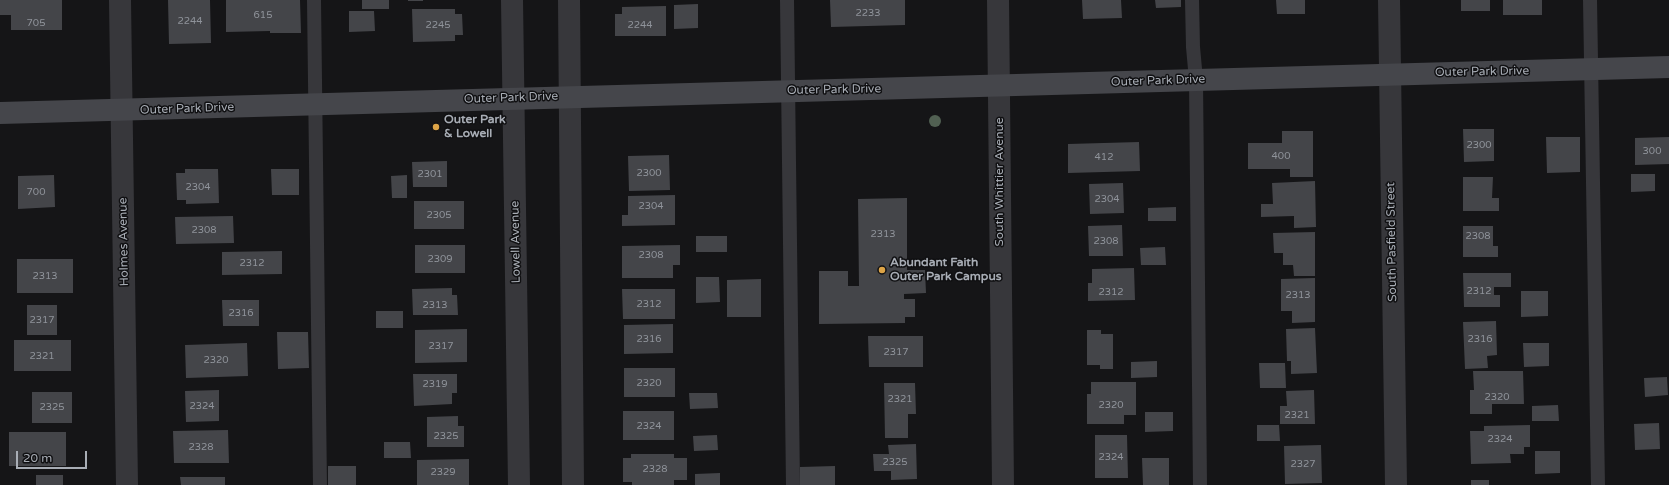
<!DOCTYPE html>
<style>
body{margin:0}
#map{position:relative;width:1669px;height:485px;overflow:hidden;background:#151517;font-family:"Varela Round",sans-serif}
canvas{display:block}
.scale{position:absolute;left:16px;top:451px;width:71px;height:18px;box-sizing:border-box;border:2px solid #a8adb5;border-top:0;padding-left:5px;font-size:12px;line-height:14px;white-space:nowrap;color:#a8adb5;-webkit-text-stroke:3px #101012;paint-order:stroke}
</style>
<div id="map">
<canvas width="1669" height="485"></canvas>
<div class="scale">20 m</div>
</div>
<script>
const g = document.querySelector('canvas').getContext('2d');
g.lineJoin = 'round';
function fill(path, color) { g.fillStyle = color; g.fill(path, 'evenodd'); }
function strokePath(path, color, width, dash) { g.strokeStyle = color; g.lineWidth = width; g.lineCap = dash ? 'butt' : 'round'; g.setLineDash(dash || []); g.stroke(path); }
function label(font, color, halo, rows, align = 'center') {
  g.font = font + ' "Varela Round",sans-serif'; g.lineWidth = 3; g.setLineDash([]); g.textBaseline = 'middle'; g.strokeStyle = halo; g.fillStyle = color; for (const [text, x, y, turn = 0] of rows) {
    g.save(); g.translate(x, y); g.rotate((+turn || 0) * Math.PI / 180); g.textAlign = isNaN(turn) ? turn : align; if (halo) g.strokeText(text, 0, 0); g.fillText(text, 0, 0); g.restore();
  }
}
const building = new Path2D(`
 M0,0h62v30h-51v-15h-11z
 M168,0h42l1,43 -42,1z
 M226,0h74l1,33h-31v-2l-44,1z
 M362,0h27v9h-27z
 M408,0h15v1h-15z
 M830,0h75v25l-74,2z
 M1082,0h39l1,18 -39,1z
 M1155,0h26v7l-25,1z
 M1276,0h29v14h-28z
 M1461,0h29v11h-29z
 M1503,0h39v15h-39z
 M698,4v24l-24,1v-24z
 M666,6v30h-51v-22h7v-7z
 M412,9h43v5h7l1,21h-8v6l-42,1z
 M349,11h25l1,20 -26,1z
 M1463,129h31v32l-30,1z
 M1282,131h31v46h-23v-8h-42v-26h34z
 M1546,137h34v35l-33,1z
 M1669,137v27l-34,1v-27z
 M1139,142l1,29 -72,2v-29z
 M669,155l1,35 -41,1 -1,-35z
 M447,161v26h-34l-1,-25z
 M185,169h33l1,34 -33,1v-4h-9l-1,-27h9z
 M271,169h28v26h-27z
 M1631,174h24v17l-24,1z
 M54,175l1,32 -37,2v-33z
 M407,175v23h-15l-1,-22z
 M1463,177h30l-1,21h7v13h-36z
 M1315,181l1,46 -22,1v-12l-33,1v-13h12l-1,-21z
 M1123,183l1,30 -34,1 -1,-30z
 M675,195v30l-53,1v-11h6v-19z
 M907,198v72h18l1,23 -22,1v5h11v18h-10v6l-86,1v-53h29v15h11l-1,-87z
 M414,201h50v28h-50z
 M1176,207v14h-28v-13z
 M233,216l1,27 -58,1 -1,-27z
 M1122,225l1,31h-34l-1,-30z
 M1463,226h30v20h5v11h-35z
 M1315,232v44h-21l-1,-11h-10v-12h-9l-1,-20z
 M696,236h31v16h-31z
 M415,245h50v28h-50z
 M680,245v20h-7v13h-51v-32z
 M1165,247l1,18h-25l-1,-17z
 M282,251v23l-60,1v-23z
 M17,259h56v34h-56z
 M1134,268l1,32 -47,1v-18h4v-14z
 M1463,273h48v14h-17v8h6v12h-36z
 M696,277h23l1,25 -24,1z
 M1315,278v44l-23,1v-12h-11v-32z
 M761,279v38h-34v-37z
 M452,288v7h5l1,20h-45l-1,-26z
 M622,289h53v30h-52z
 M1521,291h27v25l-27,1z
 M222,300h37v26h-36z
 M27,305h30v30h-30z
 M376,311h27v17h-27z
 M1496,321l1,34 -10,1 1,12 -23,1 -2,-47z
 M673,324v29l-49,1v-29z
 M1315,328l2,45 -26,1v-13h-4l-1,-32z
 M467,329v33l-52,1v-33z
 M1087,330h14v4h12v35h-13v-4h-13z
 M277,332h31l1,36 -31,1z
 M868,336h55v31h-54z
 M14,340h57v31h-57z
 M247,343l1,33 -62,2 -1,-33z
 M1523,343h26v23l-25,1z
 M1157,361v16l-26,1v-16z
 M1259,363h26l1,25h-26z
 M624,368h51v29h-51z
 M1473,371h50l1,33h-32v10h-22v-24h4z
 M413,374h44v19h-5v11l-38,2z
 M1667,377l1,18 -23,2 -1,-19z
 M1091,382h45v33h-12v9h-37v-30h4z
 M884,383h31l1,31h-8v24h-23z
 M219,390v31l-33,1 -1,-31z
 M1314,390l1,34h-35v-18h7l-1,-15z
 M32,392h40v31h-40z
 M689,393h28l1,15 -28,1z
 M1558,405l1,16h-27v-15z
 M623,411h51v29h-51z
 M1145,412h28v19l-28,1z
 M458,416v10h6v21h-37v-30z
 M1659,423l1,26 -25,1 -1,-26z
 M1257,425h22l1,16h-23z
 M1530,425v22h-6v7h-14l1,9 -40,1 -1,-33h14v-5z
 M228,430l1,33h-55l-1,-32z
 M9,432h57v34h-57z
 M717,435l1,15 -24,1 -1,-15z
 M1095,435h32l1,43h-33z
 M384,442h26l1,16h-27z
 M916,444l1,35 -26,1v-9h-17l-1,-17h16l-1,-9z
 M1321,445l1,38 -37,1 -1,-38z
 M1535,451h25v22l-25,1z
 M631,454h43v4h13v22h-13v5h-42v-3h-9v-24h8z
 M1142,458h27v27h-26z
 M469,459v26h-52v-25z
 M328,466h28v19h-28z
 M835,466v19h-35v-18z
 M720,473v12h-25v-11z
 M36,475h27v10h-27z
 M180,477h45v8h-44z
 M1471,480h18v5h-18z`);
const lane = new Path2D(`
 M314,0l6,485
 M787,0l6,485
 M1192,0l1,47 3,33 4,405
 M1590,0l8,485`);
const street = new Path2D(`
 M120,0l7,485
 M512,0l7,485
 M569,0l4,485
 M998,0l5,485
 M1389,0l7,485`);
const secondary = new Path2D(`
 M0,113l1669,-46`);
const trees = [
 [935,121]
];
const markers = [
 [436,127,4,"#dda447"],
 [882,270,4,"#dda447"]
];
const numberNames = [
 ["2233",868,13],
 ["615",263,15],
 ["2244",190,21],
 ["705",36,23],
 ["2245",438,25],
 ["2244",640,25],
 ["2300",1479,145],
 ["300",1652,151],
 ["400",1281,156],
 ["412",1104,157],
 ["2300",649,173],
 ["2301",430,174],
 ["2304",198,187],
 ["700",36,192],
 ["2304",1107,199],
 ["2304",651,206],
 ["2305",439,215],
 ["2308",204,230],
 ["2313",883,234],
 ["2308",1478,236],
 ["2308",1106,241],
 ["2308",651,255],
 ["2309",440,259],
 ["2312",252,263],
 ["2313",45,276],
 ["2312",1479,291],
 ["2312",1111,292],
 ["2313",1298,295],
 ["2312",649,304],
 ["2313",435,305],
 ["2316",241,313],
 ["2317",42,320],
 ["2316",649,339],
 ["2316",1480,339],
 ["2317",441,346],
 ["2317",896,352],
 ["2321",42,356],
 ["2320",216,360],
 ["2320",649,383],
 ["2319",435,384],
 ["2320",1497,397],
 ["2321",900,399],
 ["2320",1111,405],
 ["2324",202,406],
 ["2325",52,407],
 ["2321",1297,415],
 ["2324",649,426],
 ["2325",446,436],
 ["2324",1500,439],
 ["2328",201,447],
 ["2324",1111,457],
 ["2325",895,462],
 ["2327",1303,464],
 ["2328",655,469],
 ["2329",443,472]
];
const streetNames = [
 ["Outer Park Drive",1482,72,-1],
 ["Outer Park Drive",1158,81,-2],
 ["Outer Park Drive",834,90,-1],
 ["Outer Park Drive",511,98,-2],
 ["Outer Park Drive",187,109,-2],
 ["South Whittier Avenue",1000,182,-90],
 ["Holmes Avenue",124,242,-91],
 ["Lowell Avenue",516,242,-91],
 ["South Pasfield Street",1392,242,-91]
];
const poiNames = [
 ["Outer Park",444,120],
 ["& Lowell",444,134],
 ["Abundant Faith",890,263],
 ["Outer Park Campus",890,277]
];
fill(building, '#444549');
strokePath(lane, '#37373b', 14);
strokePath(street, '#37373b', 22);
strokePath(secondary, '#45464b', 22);
g.fillStyle = '#516052';
for (const [x, y] of trees) { g.beginPath(); g.arc(x, y, 6, 0, 2 * Math.PI); g.fill(); }
for (const [x, y, r, color] of markers) { const dot = new Path2D(); dot.arc(x, y, r, 0, 2 * Math.PI); g.fillStyle = color; g.fill(dot); strokePath(dot, '#101012', 1.5); }
label('10px', '#8f939a', null, numberNames);
label('12px', '#a8adb5', '#101012', streetNames);
label('bold 12px', '#a8adb5', '#101012', poiNames, 'left');
</script>
